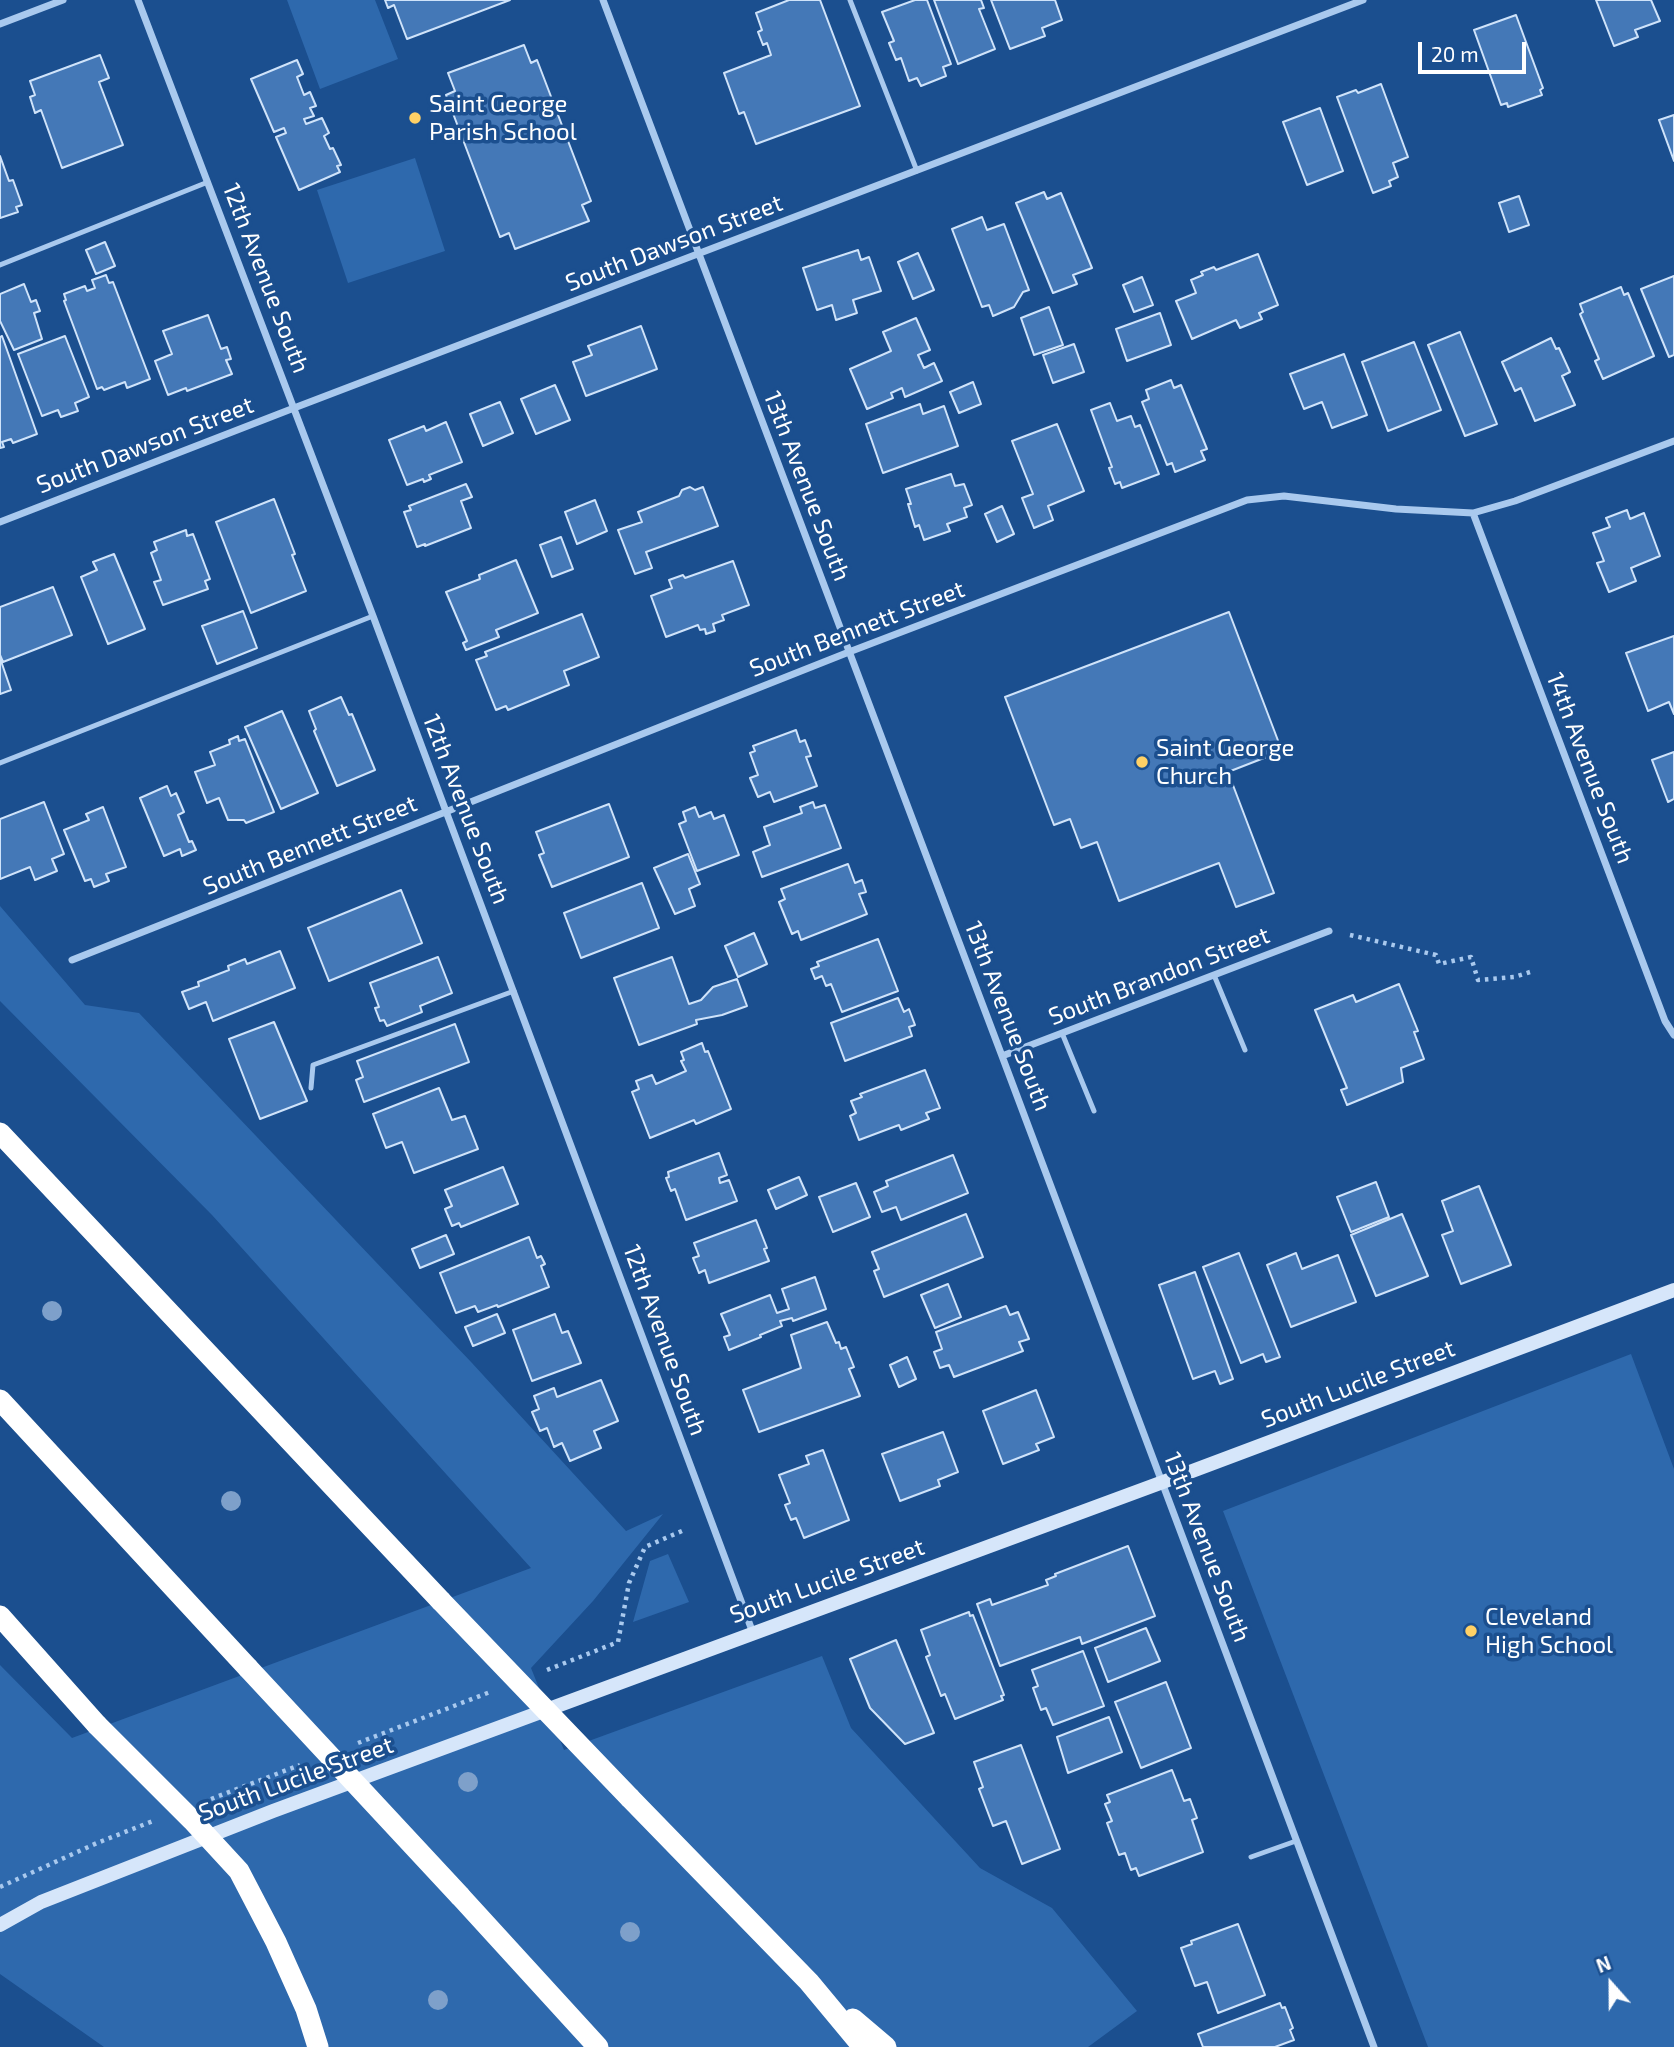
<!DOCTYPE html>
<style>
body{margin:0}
#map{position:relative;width:1674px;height:2047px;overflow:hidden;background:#1b4f8f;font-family:"Exo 2",sans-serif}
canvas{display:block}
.north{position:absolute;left:1576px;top:1949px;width:70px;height:70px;-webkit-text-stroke:5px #1b4f8f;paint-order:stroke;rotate:339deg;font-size:19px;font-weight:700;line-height:28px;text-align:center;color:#fff}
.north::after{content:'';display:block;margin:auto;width:24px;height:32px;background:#fff;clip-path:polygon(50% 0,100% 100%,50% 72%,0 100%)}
.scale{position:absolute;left:1418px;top:42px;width:108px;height:32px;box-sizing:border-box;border:4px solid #fff;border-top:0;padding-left:9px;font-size:21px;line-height:24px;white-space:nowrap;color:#fff;-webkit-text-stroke:5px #1b4f8f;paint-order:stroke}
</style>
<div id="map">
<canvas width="1674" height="2047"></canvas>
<div class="north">N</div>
<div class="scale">20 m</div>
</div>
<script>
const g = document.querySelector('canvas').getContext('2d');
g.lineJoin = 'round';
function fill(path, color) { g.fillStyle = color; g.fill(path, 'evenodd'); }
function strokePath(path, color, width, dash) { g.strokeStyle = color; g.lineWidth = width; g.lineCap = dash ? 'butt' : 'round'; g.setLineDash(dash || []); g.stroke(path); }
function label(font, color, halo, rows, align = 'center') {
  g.font = font + ' "Exo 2",sans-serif'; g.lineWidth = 7; g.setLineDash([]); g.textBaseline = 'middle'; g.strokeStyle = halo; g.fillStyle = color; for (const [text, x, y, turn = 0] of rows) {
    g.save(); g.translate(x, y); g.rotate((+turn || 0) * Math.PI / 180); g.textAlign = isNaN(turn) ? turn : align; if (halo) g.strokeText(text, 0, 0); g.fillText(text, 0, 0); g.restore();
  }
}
const green = new Path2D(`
 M287,0h88l23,59 -78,30z
 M415,158l30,93 -97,32 -31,-93z
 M0,906l85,99 54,8 333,350 154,168 37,-17 -70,87 -62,67 33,82 258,-94 29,72 129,140 72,40 85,103 -49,36h-984l-104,-73v-309l72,73 459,-170 -319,-353 -212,-214z
 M1631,1354l43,115v578h-246l-205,-536z
 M668,1554l21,48 -56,20 17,-61z`);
const building = new Path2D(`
 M385,0h125l-103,39 -13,-34 -6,3z
 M789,0h31l40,106 -104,38 -12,-32 -5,2 -15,-41 47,-18 -4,-12 -4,2 -5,-13 4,-2 -6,-17z
 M915,0h12l24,64 -8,3 3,9 -25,10 -4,-8 -8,3 -8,-23 -5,2 -7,-17 5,-2 -12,-29z
 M934,0h47l3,8 -5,1 16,40 -37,15z
 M991,0h64l7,20 -20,8 3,8 -35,13z
 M1596,0h55l9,21 -25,9 3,7 -24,9z
 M1516,15l27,73 -3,2 2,5 -34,12 -1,-4 -6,2 -27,-75z
 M524,45l7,18 6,-3 54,141 -9,4 7,16 -74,28 -6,-16 -9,4 -54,-142 9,-4 -7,-18z
 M100,55l9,23 -10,4 24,63 -61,23 -21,-58 -6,3 -5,-16 5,-2 -5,-14z
 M297,60l6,14 -6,3 7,18 6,-3 6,14 -6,2 4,8 -10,3 2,5 16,-6 7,15 -5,3 6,13 3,-1 8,17 -4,1 3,6 -41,18 -23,-53 10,-4 -2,-5 -10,4 -23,-53z
 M1381,84l27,73 -15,6 5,14 -9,4 2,5 -18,7 -36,-96 19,-7 2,3z
 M1320,108l23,63 -36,14 -24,-63z
 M1674,115v46l-15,-41z
 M0,156l9,25 4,-1 9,25 -6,2 2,5 -18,6z
 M1044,192l3,7 14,-6 31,75 -19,7 4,9 -24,9 -37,-90z
 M1519,196l10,29 -20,7 -10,-29z
 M982,217l5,13 17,-6 25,66 -6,2 -9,15 -21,9 -4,-11 -7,2 -30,-78z
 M105,242l10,24 -19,8 -10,-24z
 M858,250l3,10 8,-3 12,34 -28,9 4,13 -21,7 -4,-15 -15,5 -14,-42z
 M918,253l16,37 -21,9 -15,-37z
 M1258,254l20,51 -19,8 3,6 -22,9 -4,-8 -44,19 -16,-38 20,-8 -5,-13 12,-5 -2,-3 13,-5 2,3z
 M106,275l3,8 4,-1 37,97 -23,9 -2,-6 -21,8 -2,-3 -5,2 -33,-88 2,-1 -2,-6 21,-8 2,5 8,-3 -3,-8z
 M1674,276v79l-5,2 -28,-68z
 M1142,277l11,28 -19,7 -11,-27z
 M24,284l7,18 5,-2 4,11 -6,2 8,26 -28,11 -14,-29v-27z
 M1621,287l3,8 4,-2 26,63 -51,23 -8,-18 4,-2 -19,-45 3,-2 -3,-8z
 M1049,307l14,38 -29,10 -13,-37z
 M1160,313l11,32 -44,16 -11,-32z
 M208,315l13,34 6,-2 4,12 -5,1 6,14 -45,17 -1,-3 -18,7 -13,-34 17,-7 -9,-23z
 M916,318l14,32 -12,5 6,13 10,-5 8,18 -37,16 -3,-9 -11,5 2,5 -26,11 -17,-40 41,-18 -8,-19z
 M641,326l16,43 -71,27 -13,-34 19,-7 -4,-9z
 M1460,332l37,92 -32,12 -37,-91z
 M2,336l35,98 -24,9 -2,-4 -9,3 2,5 -4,1v-111z
 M65,336l24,61 -14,6 3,8 -17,6 -3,-7 -16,6 -24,-62z
 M1551,338l5,11 3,-1 11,24 -8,4 13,29 -40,16 -14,-33 -6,3 -13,-29z
 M1414,342l27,68 -53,21 -26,-69z
 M1074,344l10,28 -31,11 -10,-28z
 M1344,354l23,61 -35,13 -10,-26 -18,7 -14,-35z
 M1171,380l3,8 7,-3 26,64 -6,2 4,9 -30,12 -3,-9 -5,2 -25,-63 7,-3 -3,-9z
 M973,382l8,22 -22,9 -9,-21z
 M555,385l15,35 -34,14 -15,-35z
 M500,402l13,31 -30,13 -13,-32z
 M1110,403l7,18 14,-5 4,11 5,-2 19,49 -37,14 -2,-6 -5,2 -6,-16 3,-1 -21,-57z
 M920,404l3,10 21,-8 14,40 -75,27 -17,-49z
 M446,422l16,40 -33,13 2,4 -7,3 -1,-3 -16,6 -18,-45 35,-14 2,5z
 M1057,424l27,67 -36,15 5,14 -19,8 -12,-30 11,-4 -21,-53z
 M951,474l4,12 9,-2 8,21 -8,3 3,9 -20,7 3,7 -26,9 -5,-15 -4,2 -7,-23h3l-5,-15z
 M466,484l6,13 -11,4 10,27 -46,18v-2l-8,3 -13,-35 7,-2 -2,-4z
 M690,487l5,3 8,-3 15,39 -72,26 6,16 -17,6 -17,-44 24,-8 -4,-10 41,-16 3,-6z
 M274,499l21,55 -3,1 14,36 -55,22 -35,-91z
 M595,500l12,31 -30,13 -12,-32z
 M1002,506l12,28 -17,8 -12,-28z
 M1627,510l3,9 14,-6 16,43 -29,12 5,13 -27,11 -12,-29 7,-2 -11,-28 17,-6 -4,-9z
 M186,530l1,6 6,-2 17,45 -5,2 3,8 -45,16 -9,-23 7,-2 -10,-27 6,-3 -3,-8z
 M561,537l12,32 -21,8 -12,-32z
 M114,554l31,75 -37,15 -27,-67 16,-7 -4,-8z
 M516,560l22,53 -42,17 3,7 -33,13 -3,-7 4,-2 -21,-49 34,-13 -1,-4z
 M733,561l16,44 -27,10 2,5 -11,4 2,7 -9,3 -1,-5 -5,1 -2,-5 -32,12 -15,-41 21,-8 -3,-8 14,-5 2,3z
 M53,587l19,48 -69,27 -3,-7v-48z
 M243,611l14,37 -40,16 -15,-38z
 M1229,612l53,139 -54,21 46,121 -38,14 -17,-44 -100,38 -22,-59 -16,6 -11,-29 -16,6 -49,-128z
 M582,614l17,43 -35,14 5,14 -61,25 -2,-4 -10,4 -20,-50 11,-4 -2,-4z
 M1674,636v78l-5,-12 -21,9 -22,-58z
 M0,658l11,32 -11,4z
 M341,697l8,18 3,-1 23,56 -38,16 -23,-55 2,-2 -7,-18z
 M282,711l36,82 -37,16 -36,-82z
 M796,730l4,12 5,-2 6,16 -5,1 11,29 -43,16 -4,-10 -12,5 -8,-19 8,-3 -8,-22 5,-2 -2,-5z
 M238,736l1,5 6,-2 29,73 -28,11 -2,-3h-16l-9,-22 -12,5 -12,-31 20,-7 -5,-13 20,-8 -1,-4z
 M1674,752v47l-6,3 -16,-42z
 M167,786l4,10 5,-3 8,19 -6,3 11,27 3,-1 4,9 -14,6 -2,-7 -16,7 -24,-58z
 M44,802l20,52 -12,5 5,12 -22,9 -5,-13 -30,12v-60z
 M813,802l2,6 10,-3 16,43 -79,29 -9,-25 17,-7 -6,-18 38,-14 -2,-6z
 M609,804l20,53 -77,30 -13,-32 5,-2 -8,-21z
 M103,807l23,60 -20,7 3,7 -15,6 -3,-8 -6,2 -21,-51 25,-10 -3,-6z
 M695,807l4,10 12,-5 3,7 10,-4 15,40 -42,16 -18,-47 7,-3 -3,-9z
 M688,854l12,30 -11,5 6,17 -20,8 -21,-46z
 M848,864l7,19 7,-3 4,12 -7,2 8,20 -66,26 -3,-9 -6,3 -13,-32 6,-3 -4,-10z
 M642,883l17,45 -78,30 -17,-45z
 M401,890l21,53 -93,38 -21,-53z
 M754,933l13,31 -29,13 -13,-31z
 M878,939l20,52 -56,21 -11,-28 -5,2 -4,-10 -7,3 -4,-10 8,-3 -2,-4z
 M280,951l15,37 -82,33 -7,-19 -17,7 -7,-17 17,-6 -1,-4 31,-12 -1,-4 17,-7 2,5z
 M438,957l14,36 -32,13 2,6 -35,14 -3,-6 -4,1 -5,-13 4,-1 -9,-24z
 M672,957l17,47 12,-4 12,-13 24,-8 10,27 -25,9 -26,5 1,4 -58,21 -25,-67z
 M1399,984l19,47 -4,1 10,27 -23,9 2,14 -56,23 -6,-15 6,-2 -32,-78 38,-15 3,7z
 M898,998l6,14 5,-3 6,16 -6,2 3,9 -67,25 -14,-38z
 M274,1022l33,79 -47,18 -31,-80z
 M455,1024l14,38 -105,40 -8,-22 7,-3 -6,-16z
 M702,1043l3,9 3,-1 23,58 -35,15 -2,-4 -44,18 -18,-46 7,-3 -3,-8 16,-6 4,9 30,-13 -5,-10 3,-1 -3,-8z
 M925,1070l15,38 -14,5 3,6 -28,11 -2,-5 -40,15 -9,-24 6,-3 -5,-12 11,-4 -2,-3z
 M439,1088l13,32 13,-4 13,33 -64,24 -12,-31 -16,6 -13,-34z
 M719,1153l8,22 -8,3 1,5 9,-3 8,21 -51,19 -11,-31 -4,2 -5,-13 3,-1 -1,-5z
 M953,1155l15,38 -67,27 -5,-13 -14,5 -8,-20 14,-6 -2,-5z
 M503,1167l15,37 -57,23 -2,-4 -7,3 -7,-17 7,-3 -7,-16z
 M799,1177l8,18 -31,14 -8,-19z
 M1376,1182l13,35 -38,15 -14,-35z
 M856,1183l14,34 -37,15 -14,-35z
 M1479,1186l32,79 -50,19 -19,-49 11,-4 -11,-30z
 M966,1214l17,43 -99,40 -10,-26 5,-2 -7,-17z
 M1402,1214l26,62 -52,20 -25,-61z
 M756,1220l11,28 -3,1 5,12 -60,22 -4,-13 -6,3 -6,-15 6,-2 -5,-13z
 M446,1235l8,19 -34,14 -8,-19z
 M529,1237l8,21 4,-2 4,8 -4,2 8,21 -51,20 -1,-2 -19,7 -3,-6 -19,7 -16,-40z
 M1239,1253l41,104 -14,5 -3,-8 -22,9 -38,-96z
 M1296,1253l6,16 36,-14 18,47 -65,25 -24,-62z
 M1195,1272l38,107 -13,5 -5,-13 -22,8 -34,-94z
 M815,1277l11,32 -33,12 -1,-3 -12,3 2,5 -22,9 1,2 -32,13 -5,-13 6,-2 -9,-21 49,-19 7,18 12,-4 -7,-20z
 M948,1284l13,33 -26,11 -14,-33z
 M1006,1306l4,9 8,-3 11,27 -10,3 4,9 -69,26 -5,-12 -9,3 -6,-16 8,-3 -6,-17z
 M497,1314l8,19 -32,13 -8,-19z
 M555,1314l7,19 6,-2 13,32 -49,18 -19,-51z
 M827,1322l9,21 3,-1 2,7 5,-2 8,20 -5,2 11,27 -101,36 -16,-42 58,-22 -10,-33z
 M907,1357l9,22 -17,8 -9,-22z
 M601,1380l17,41 -24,10 7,17 -31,13 -8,-18 -8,4 -7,-19 -7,3 -8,-19 7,-3 -5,-13 20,-8 3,9z
 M1036,1390l18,47 -18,7 3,6 -36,14 -20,-53z
 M943,1432l15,40 -20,8 2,6 -40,15 -18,-47z
 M823,1450l26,70 -45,18 -8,-20 -5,2 -6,-15 5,-2 -11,-28 30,-11 -3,-8z
 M1128,1546l27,70 -73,28 -2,-7 -80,29 -23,-62 13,-5 2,6 56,-20 -2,-5 10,-4 -1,-2z
 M969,1612l1,4 3,-1 31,80 -3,1 2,4 -48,19 -10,-25 -4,2 -15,-39 4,-2 -9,-25z
 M1146,1628l14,33 -52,21 -13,-34z
 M896,1640l38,93 -29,11 -35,-36 -20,-49z
 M1083,1651l21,55 -51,19 -7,-17 -5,2 -8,-22 5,-2 -6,-16z
 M1166,1682l25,66 -50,20 -26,-66z
 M1109,1717l13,35 -54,21 -11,-36z
 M1021,1745l39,104 -38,15 -16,-43 -13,5 -14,-37 4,-2 -9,-25z
 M1172,1770l12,31 6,-2 7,19 -5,2 11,32 -64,24 -3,-8 -5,2 -6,-17 -6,2 -12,-32 5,-2 -7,-17 5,-2 -3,-7z
 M1238,1924l27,71 -47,18 -11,-31 -12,4 -14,-38 11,-4 -1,-3z
 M1280,2003l2,5 3,-1 8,21 -3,2 4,10 -19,7h-72l-5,-13z`);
const path = new Path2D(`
 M1350,935l86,20 3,9 32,-7 7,23 36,-3 16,-5
 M547,1670l71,-28 11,-59 16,-36 37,-16
 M358,1743l132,-51
 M211,1799l89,-34
 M0,1887l97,-44 56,-22`);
const lane = new Path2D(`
 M850,0l67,171
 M0,265l208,-83
 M0,763l373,-147
 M1214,975l31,75
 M1062,1033l32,78
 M311,1088l2,-23 201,-74
 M1251,1857l45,-16`);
const street = new Path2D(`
 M138,0l235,616 380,1017
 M603,0l399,1056 372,991
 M0,24l63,-24
 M1473,513l192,508 9,14
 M0,522l294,-114 1069,-408
 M72,960l777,-308 398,-152 37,-4 112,13 77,4 42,-12 159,-60
 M1002,1056l327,-125`);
const secondary = new Path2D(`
 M0,1925l41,-23 232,-91 890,-329 511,-192`);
const highway = new Path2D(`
 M0,1133l441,468
 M0,1400l248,268
 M0,1616l97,109
 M630,1798l179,184 54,65
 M460,1896l138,151
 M853,2019l33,28`);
const highwayBridge = new Path2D(`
 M441,1601l189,197
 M248,1668l212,228
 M97,1725l95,95 47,51 37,71 30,67 12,38`);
const trees = [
 [52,1311],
 [231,1501],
 [468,1782],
 [630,1932],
 [438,2000]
];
const markers = [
 [415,118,7,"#ffd166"],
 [1142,762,7,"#ffd166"],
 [1471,1631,7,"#ffd166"]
];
const poiNames = [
 ["Saint George",429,104],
 ["Parish School",429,132],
 ["Saint George",1156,748],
 ["Church",1156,776],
 ["Cleveland",1485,1617],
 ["High School",1485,1645]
];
const streetNames = [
 ["South Dawson Street",674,243,-21],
 ["12th Avenue South",266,278,69],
 ["South Dawson Street",145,445,-21],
 ["13th Avenue South",807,486,69],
 ["South Bennett Street",857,629,-21],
 ["14th Avenue South",1590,768,69],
 ["12th Avenue South",466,809,69],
 ["South Bennett Street",310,845,-22],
 ["South Brandon Street",1159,976,-21],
 ["13th Avenue South",1008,1016,69],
 ["12th Avenue South",665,1340,70],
 ["South Lucile Street",1358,1384,-21],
 ["13th Avenue South",1207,1547,69],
 ["South Lucile Street",827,1581,-20],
 ["South Lucile Street",296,1779,-20]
];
fill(green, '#2e69ad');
fill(building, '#4478b7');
strokePath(building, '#cfe3fa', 2);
strokePath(path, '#a9c9ee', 4.5, [3.5, 5]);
strokePath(lane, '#a9c9ee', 5);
strokePath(street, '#a9c9ee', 7);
strokePath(secondary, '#d6e6fa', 14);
strokePath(highway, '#fff', 21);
strokePath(highwayBridge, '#fff', 21);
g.fillStyle = '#7ea0ca';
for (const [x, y] of trees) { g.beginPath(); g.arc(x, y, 10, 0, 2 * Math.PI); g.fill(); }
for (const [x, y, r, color] of markers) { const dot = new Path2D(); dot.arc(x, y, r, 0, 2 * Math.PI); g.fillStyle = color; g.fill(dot); strokePath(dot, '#1b4f8f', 2.5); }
label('24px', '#fff', '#1b4f8f', poiNames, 'left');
label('24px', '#fff', '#1b4f8f', streetNames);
</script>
